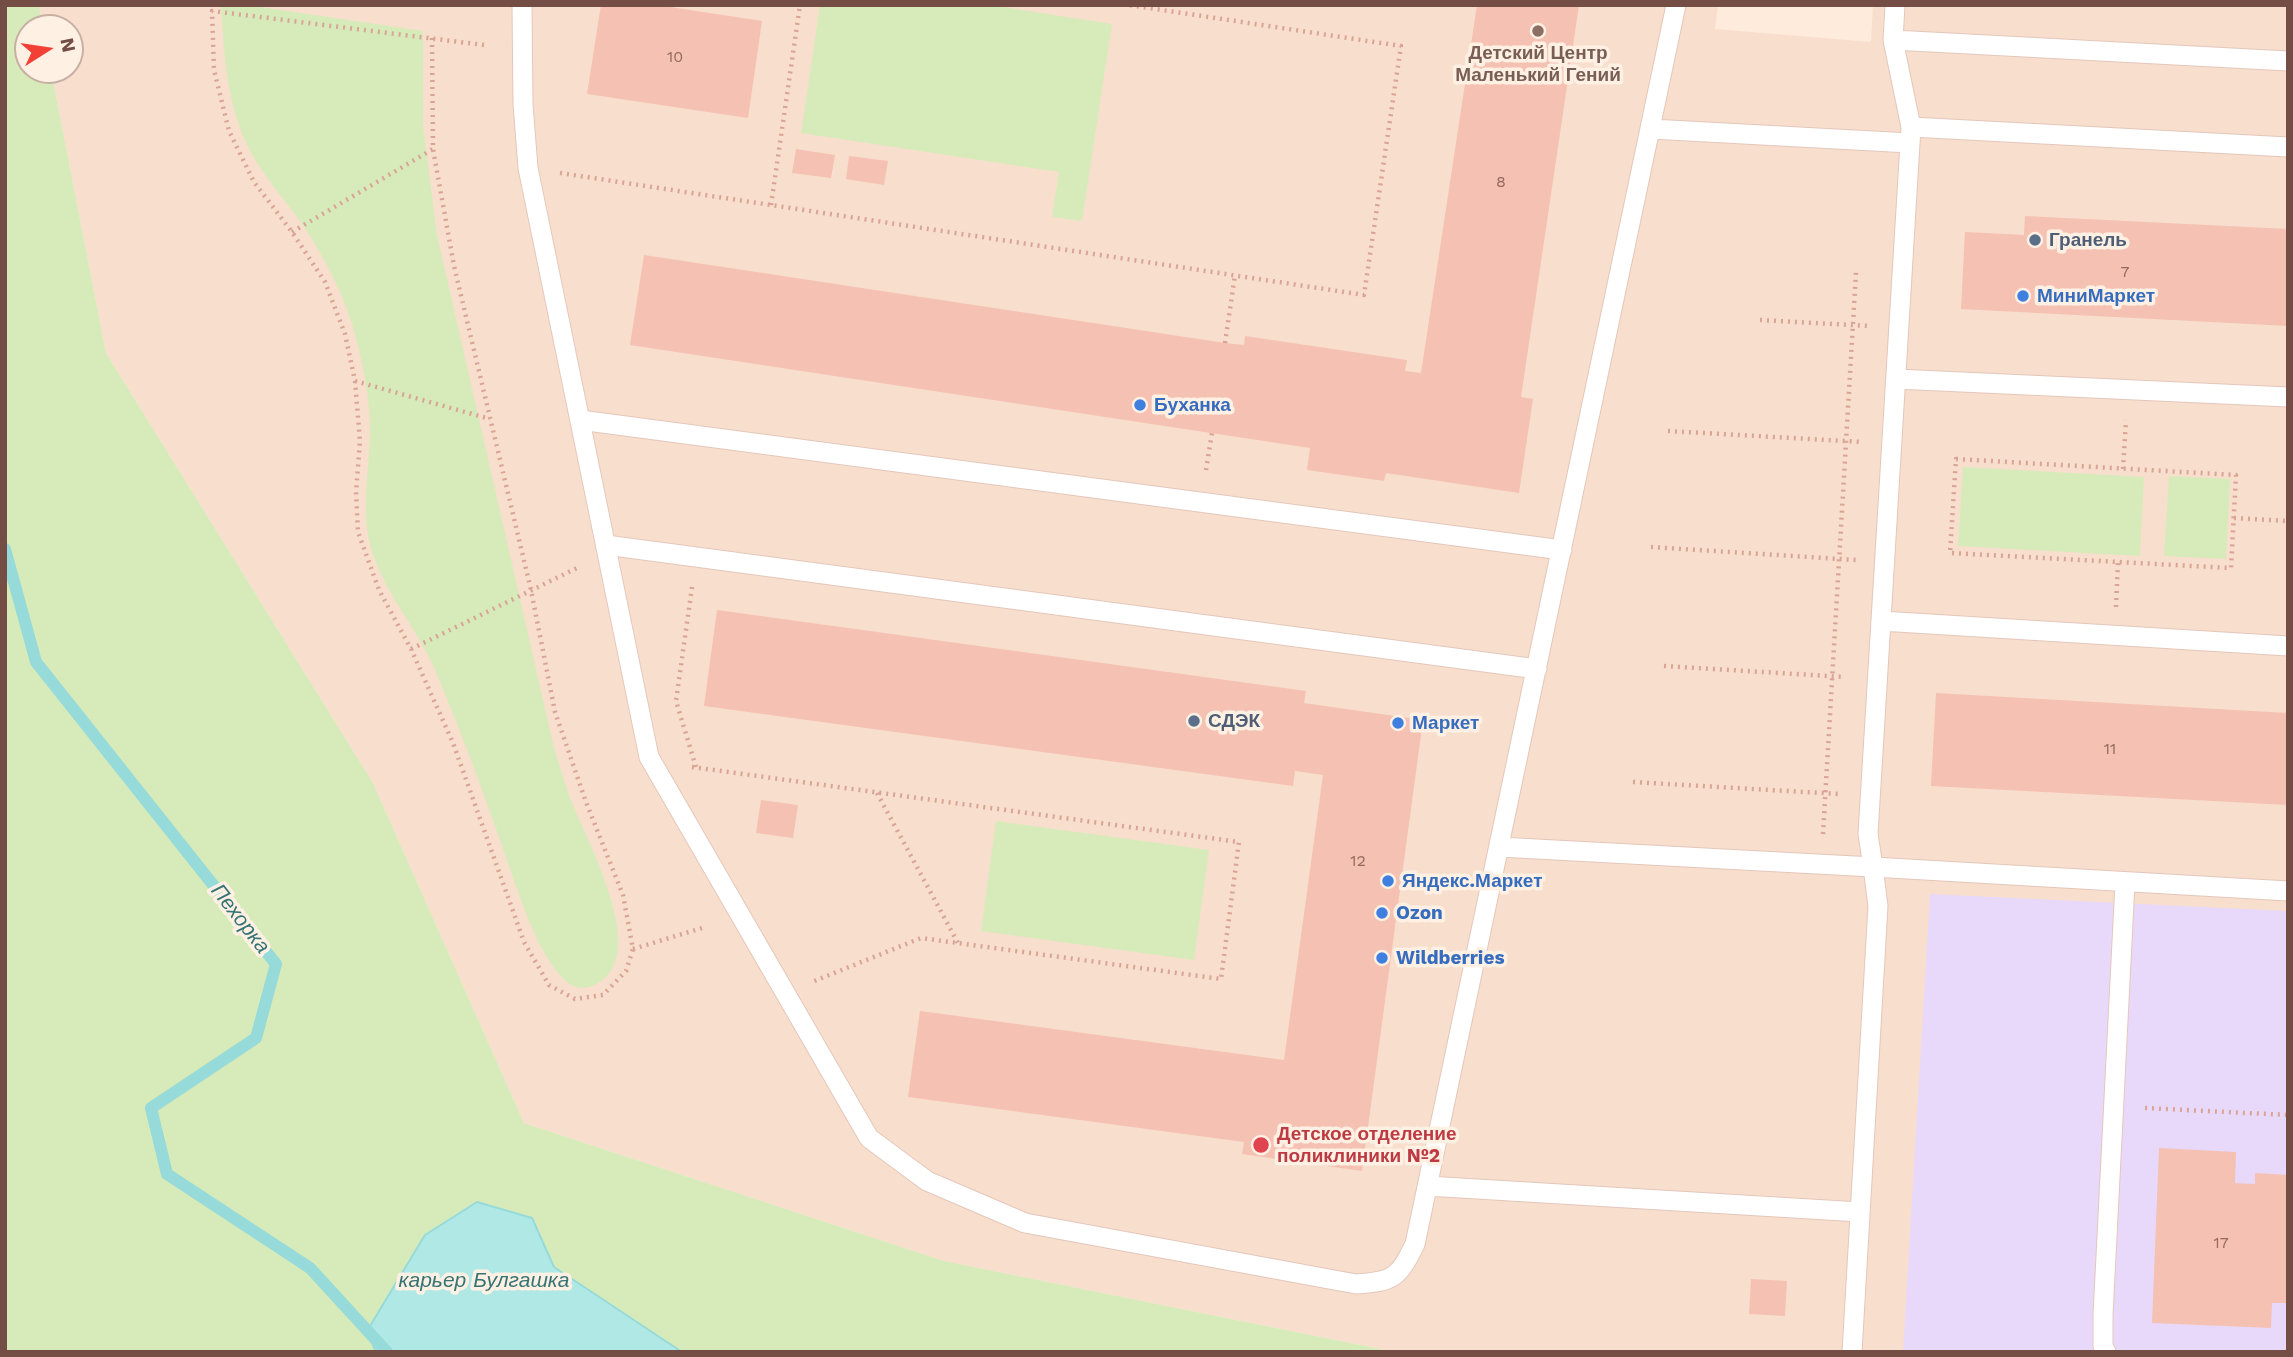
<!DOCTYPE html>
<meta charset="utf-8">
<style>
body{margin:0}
#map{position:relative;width:2293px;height:1357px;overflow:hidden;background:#feebdc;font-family:"Work Sans",sans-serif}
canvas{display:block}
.frame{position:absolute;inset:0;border:7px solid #744d44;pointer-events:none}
.north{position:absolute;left:14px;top:14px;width:70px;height:70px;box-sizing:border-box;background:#fff0e4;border:2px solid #c7afa4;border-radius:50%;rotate:78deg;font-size:19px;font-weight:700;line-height:28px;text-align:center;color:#744d44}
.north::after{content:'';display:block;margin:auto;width:24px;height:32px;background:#f24037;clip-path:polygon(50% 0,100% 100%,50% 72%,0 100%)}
</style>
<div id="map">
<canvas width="2293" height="1357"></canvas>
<div class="frame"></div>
<div class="north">N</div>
</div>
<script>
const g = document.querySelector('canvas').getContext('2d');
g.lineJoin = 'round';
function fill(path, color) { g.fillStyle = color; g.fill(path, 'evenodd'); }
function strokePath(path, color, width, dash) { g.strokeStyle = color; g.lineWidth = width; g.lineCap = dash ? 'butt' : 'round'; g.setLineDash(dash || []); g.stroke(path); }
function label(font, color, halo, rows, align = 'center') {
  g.font = font + ' "Work Sans",sans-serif'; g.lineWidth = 7; g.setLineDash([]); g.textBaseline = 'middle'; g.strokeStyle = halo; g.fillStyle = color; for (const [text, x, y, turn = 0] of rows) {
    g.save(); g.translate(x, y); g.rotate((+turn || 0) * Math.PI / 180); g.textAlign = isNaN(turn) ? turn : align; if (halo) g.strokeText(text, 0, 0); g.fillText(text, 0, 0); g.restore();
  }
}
const residential = new Path2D(`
 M39,5h1679l-3,24 156,13 2,-37h415v1347h-893l-451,-91 -420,-138 -151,-340 -267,-430 -55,-283h19v-42h-27z`);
const education = new Path2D(`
 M1930,894l358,17v441h-385z`);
const green = new Path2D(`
 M5,5h34l4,23h-15v42h23l55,283 267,430 151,340 420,138 451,91h-713l-128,-85 -22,-49 -165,112 9,22h-371z
 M221,5h26l176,26v94l14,110 117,513c6,17 10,35 17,52 15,39 72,141 35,177 -7,6 -13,10 -23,11 -15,0 -23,-13 -31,-23 -23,-34 -38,-86 -52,-125 -20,-57 -41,-114 -65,-170 -17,-41 -50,-76 -63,-119 -13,-42 -1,-85 -2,-128 -1,-33 -9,-68 -18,-99 -11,-35 -28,-67 -48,-97 -16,-24 -37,-46 -51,-71 -26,-46 -29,-99 -32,-151z
 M820,5h170l122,19 -30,197 -30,-4 7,-45 -258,-39z
 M1963,467l181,10 -4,79 -182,-10z
 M2169,476l61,3 -4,80 -62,-3z
 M996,821l213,29 -15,110 -213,-29z`);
const water = new Path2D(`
 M477,1202l55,16 22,49 128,85h-306l-9,-21 58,-96z`);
const stream = new Path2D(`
 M5,549l31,113 240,302 -20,74 -105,70 16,66 143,94 77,84`);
const building = new Path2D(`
 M601,5h56l105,16 -14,97 -161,-24z
 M1477,5h102l-58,392 12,2 -14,94 -133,-20 -2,8 -77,-11 3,-22 -680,-103 14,-90 581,88 19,2 1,-9 162,24 -2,11 16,2z
 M796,149l39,6 -4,23 -39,-5z
 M849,156l39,5 -4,24 -38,-6z
 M2025,216l263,13v97l-327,-17 4,-77 59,3z
 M717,610l589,81 -2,12 119,17 -61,451 -120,-17 2,-12 -336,-45 12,-86 364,49 39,-285 -28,-4 -2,15 -589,-80z
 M1936,693l352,20v92l-357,-19z
 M761,800l37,5 -5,33 -37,-5z
 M2159,1148l77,4 -1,31 20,1v-11l33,2v128h-16l-1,25 -119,-5z
 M1751,1279l36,2 -2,35 -36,-2z`);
const path = new Path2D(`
 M432,38l1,111 21,117 77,324 24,122 31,90 37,93 10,54 -7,22 -23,24 -28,4 -26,-14 -25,-43 -71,-199 -42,-94 -32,-59 -21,-58 -2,-40 4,-51 -5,-60 -10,-47 -20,-52 -33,-50 -38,-50 -25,-51 -15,-61 -2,-59 272,34
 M560,173l804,122 37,-249 -272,-41
 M771,205l29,-200
 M292,232l141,-83
 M1760,320l110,6
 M1225,343l10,-68
 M355,381l135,38
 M1668,431l195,11
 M1956,459l280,16 -5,93 -281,-15z
 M2123,469l3,-49
 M1206,470l6,-37
 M2234,518l54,3
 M1651,547l205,13
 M692,587l-16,114 20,66
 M2116,607l2,-45
 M411,649l166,-81
 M1664,666l181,11
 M692,767l547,75 -18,137 -300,-41 -109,44
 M1633,782l206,12
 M877,793l81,150
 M1823,834l33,-562
 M633,949l69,-21
 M2145,1108l143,7`);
const service = new Path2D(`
 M522,5l1,99 5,64 121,589 220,381 58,43 98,42 331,61c38,-2 43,-7 59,-40l261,-1239
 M1895,5l-2,35 18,87
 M1893,40l395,21
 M1651,129l259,14
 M2288,147l-377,-20 -43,707 5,33 415,24
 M1896,379l392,18
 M580,420l982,130
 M606,545l931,124
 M1881,621l407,25
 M1499,847l374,20 5,39 -26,446
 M1427,1186l433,26
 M2106,1352l-3,-6v-31l22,-432`);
const markers = [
 [1538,31,7,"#8d6e63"],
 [2035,240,7,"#5c6f8a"],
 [2023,296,7,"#3f7fe0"],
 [1140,405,7,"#3f7fe0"],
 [1194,721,7,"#5c6f8a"],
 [1398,723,7,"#3f7fe0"],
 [1388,881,7,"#3f7fe0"],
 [1382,913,7,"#3f7fe0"],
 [1382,958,7,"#3f7fe0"],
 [1261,1145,9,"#e0444e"]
];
const numberNames = [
 ["10",675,57],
 ["8",1501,182],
 ["7",2125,272],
 ["11",2110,749],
 ["12",1358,861],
 ["17",2221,1243]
];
const educationNames = [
 ["Детский Центр",1538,53],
 ["Маленький Гений",1538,75]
];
const serviceNames = [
 ["Гранель",2049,240],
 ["СДЭК",1208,721]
];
const shopNames = [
 ["МиниМаркет",2037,296],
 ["Буханка",1154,405],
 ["Маркет",1412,723],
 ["Яндекс.Маркет",1402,881],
 ["Ozon",1396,913],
 ["Wildberries",1396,958]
];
const healthNames = [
 ["Детское отделение",1277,1134],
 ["поликлиники №2",1277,1156]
];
const waterNames = [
 ["Пехорка",240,919,52],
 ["карьер Булгашка",484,1281]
];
fill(residential, '#f8decd');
fill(education, '#e8d9fa');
fill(green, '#d7ebba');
fill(water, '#b0e8e6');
strokePath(water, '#96dad9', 2);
strokePath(stream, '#96dad9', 12);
fill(building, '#f5c1b2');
strokePath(service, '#e4c7bb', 21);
strokePath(path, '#d9a496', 4.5, [2, 5]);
strokePath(service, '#fff', 19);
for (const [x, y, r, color] of markers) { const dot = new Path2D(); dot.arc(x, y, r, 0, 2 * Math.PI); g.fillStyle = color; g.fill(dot); strokePath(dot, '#fff0e4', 2.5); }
label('16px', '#946a60', null, numberNames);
label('bold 19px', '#785e54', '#fff0e4', educationNames);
label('bold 19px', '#4e5e75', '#fff0e4', serviceNames, 'left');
label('bold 19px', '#366cbe', '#fff0e4', shopNames, 'left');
label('bold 19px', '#be3a42', '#fff0e4', healthNames, 'left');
label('italic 21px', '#357474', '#fff0e4', waterNames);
</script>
